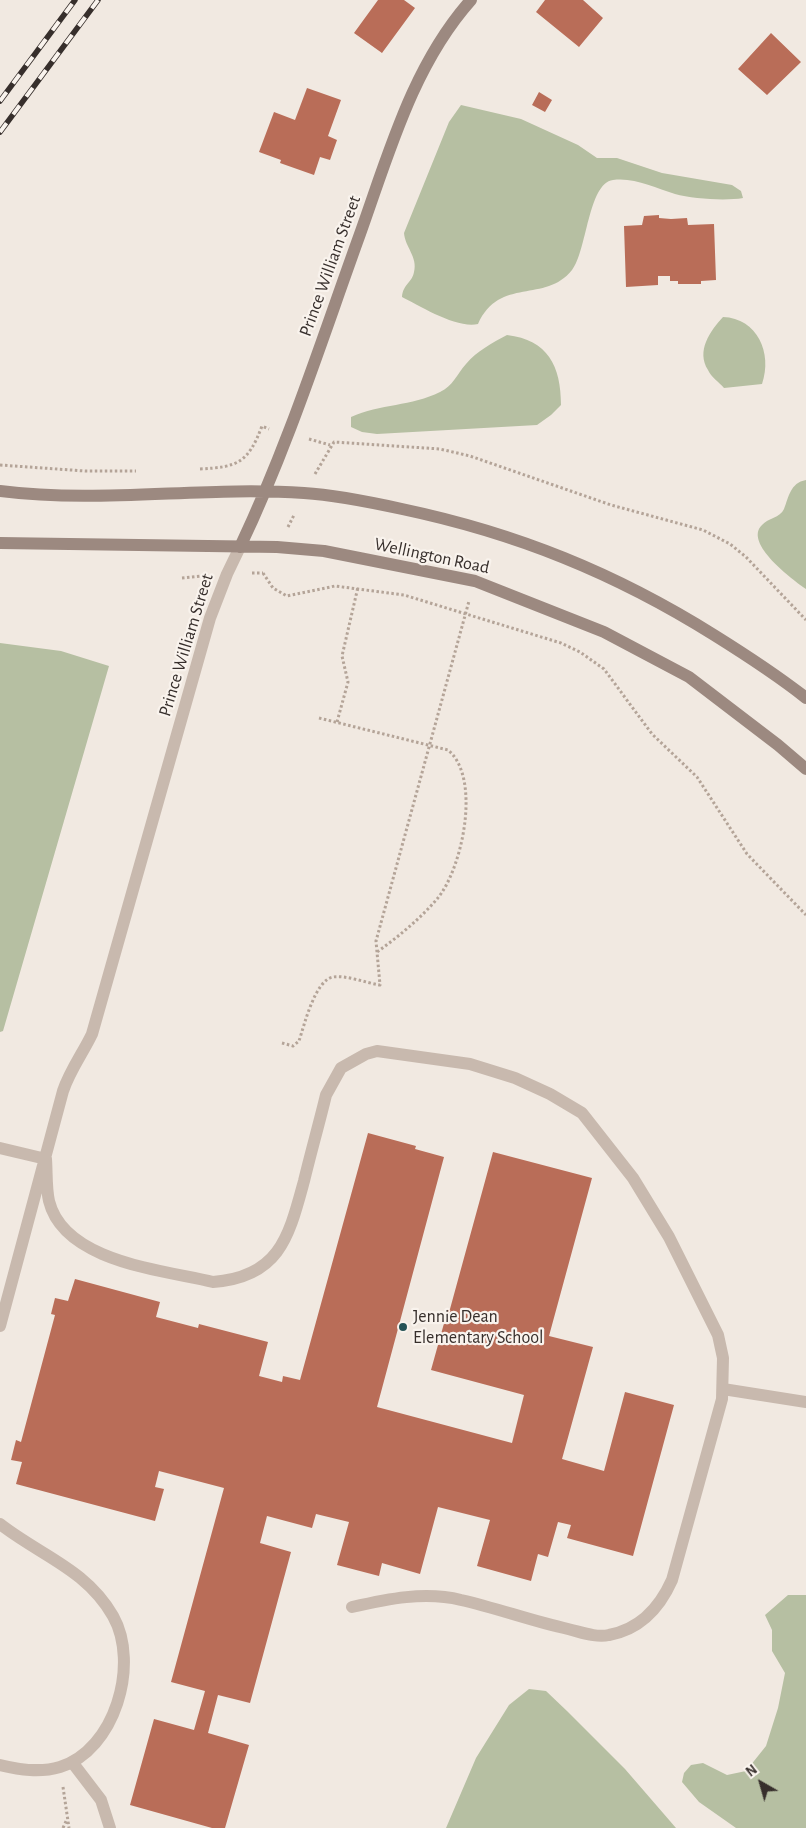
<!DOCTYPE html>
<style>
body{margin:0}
#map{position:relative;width:806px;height:1828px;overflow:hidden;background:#f1e9e1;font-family:"Alegreya Sans",sans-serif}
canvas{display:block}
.north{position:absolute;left:736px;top:1758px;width:50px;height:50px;-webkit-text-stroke:4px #f9f3ed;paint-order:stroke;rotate:322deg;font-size:14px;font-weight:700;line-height:20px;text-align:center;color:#372f2c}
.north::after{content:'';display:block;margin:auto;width:18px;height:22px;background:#372f2c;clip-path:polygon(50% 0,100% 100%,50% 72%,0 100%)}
</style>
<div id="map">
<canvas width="806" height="1828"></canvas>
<div class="north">N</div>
</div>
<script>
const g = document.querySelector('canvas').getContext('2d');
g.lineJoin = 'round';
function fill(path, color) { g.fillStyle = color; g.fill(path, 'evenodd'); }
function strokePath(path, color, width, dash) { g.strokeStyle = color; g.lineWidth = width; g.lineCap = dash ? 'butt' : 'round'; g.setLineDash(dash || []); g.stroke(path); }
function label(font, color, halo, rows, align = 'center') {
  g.font = font + ' "Alegreya Sans",sans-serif'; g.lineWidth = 4.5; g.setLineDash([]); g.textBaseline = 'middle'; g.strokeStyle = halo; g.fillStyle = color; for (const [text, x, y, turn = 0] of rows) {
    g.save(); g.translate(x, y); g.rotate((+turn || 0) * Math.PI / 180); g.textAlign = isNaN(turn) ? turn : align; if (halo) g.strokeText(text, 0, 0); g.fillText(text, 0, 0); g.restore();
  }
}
const green = new Path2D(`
 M461,105l60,14 57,26 19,13h20l45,15 70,12 9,6 2,7c-17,3 -50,1 -68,-4 -20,-6 -41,-17 -62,-14 -25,3 -26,72 -41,90 -27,34 -72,6 -94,54 -21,5 -58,-18 -76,-27 1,-13 10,-14 12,-25 4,-15 -9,-25 -10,-39l45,-111z
 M723,317c34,1 50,36 39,67l-38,4c-5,-6 -13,-11 -16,-18 -12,-19 2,-39 15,-53z
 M507,335c41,5 54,31 54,70l-10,10 -14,10 -160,9 -15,-2 -11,-5v-10c29,-13 61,-11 89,-25 13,-6 17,-18 26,-28 11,-13 26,-21 41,-29z
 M806,480v109c-13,-9 -63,-46 -44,-64 6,-7 18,-7 22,-16 5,-12 6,-26 22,-29z
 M0,643l61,8 48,15 -106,365 -3,1z
 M788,1595h18v233h-70l-37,-26 -17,-20 2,-9 7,-8 12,-2 24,12 19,-4 20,-25 12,-38 7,-35 -13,-22v-21l-7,-15z
 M529,1689l17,2 21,20 58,58 51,59h-230l30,-70 33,-53z`);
const building = new Path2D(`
 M378,0h26l11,8 -33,45 -28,-20z
 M545,0h38l20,18 -24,29 -43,-35z
 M771,33l30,29 -34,33 -29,-26z
 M307,88l34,12 -13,36 9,4 -7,20 -10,-3 -6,18 -34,-12 1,-3 -22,-8 15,-40 21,8z
 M539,92l13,8 -7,12 -13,-7z
 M659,215v3l12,1 16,-1 1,7 26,-1 2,56 -15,1v3h-23v-3h-8v-5h-12v9l-32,2 -2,-61 18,-1 2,-9z
 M368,1133l48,13 -1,3 29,8 -67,250 135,36 12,-48 -93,-25 17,-61h2l43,-157 99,26 -43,158 44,11 -31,112 42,12 21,-79 49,13 -41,151 -66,-18 4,-13 -13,-3 -10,35 -10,-3 -7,27 -54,-15 13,-46 -52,-13 -18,67 -38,-11 -3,13 -42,-11 12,-43 -33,-8 -4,14 -45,-12 -7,27 31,9 -41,151 -32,-8 -10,38 41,12 -24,83h-13l-82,-23 24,-86 40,11 11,-39 -34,-9 53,-194 -65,-17 -4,16 9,2 -9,32 -139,-37 6,-22 -11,-2 5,-20 5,2 34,-127 -4,-1 4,-16 13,3 7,-22 85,23 -4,15 42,11 1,-4 69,18 -9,34 23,6 1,-6 17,4z`);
const path = new Path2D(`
 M309,439l21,6
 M0,465l85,6h51
 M200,469c38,-2 48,-6 62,-43l7,3
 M315,474l19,-32 106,7 30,7 141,49 92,25 27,14 16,13 60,63
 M288,527l6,-12
 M252,573h11
 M263,573l10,15 14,8 48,-10 69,9 157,48 19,9 24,17 48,65 45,43 50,77 59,61
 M182,578l21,-2
 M319,718l129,32c34,28 14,120 -11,149 -17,20 -39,38 -60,53
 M337,722l11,-40 -6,-26 16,-69
 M282,1043l11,3 6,-5c5,-15 16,-61 34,-64 14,-2 33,6 47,8l-4,-44 93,-340
 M63,1787l6,41
 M63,1828l4,-9`);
const lane = new Path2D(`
 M0,1148l46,11
 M46,1159c1,13 0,29 3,42 15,61 114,69 164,81 67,-5 76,-46 91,-101 7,-29 15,-57 22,-86l15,-27 25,-14 11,-3 93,13 45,14 35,16 32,19 51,65 36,59 49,98 5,23 -1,41 -50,181c-12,27 -31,49 -63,55 -13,3 -28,-3 -41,-6 -37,-8 -71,-21 -107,-29 -36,-9 -74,-1 -109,7
 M0,1326l63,-235c7,-21 20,-38 29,-57l118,-416 17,-44 13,-27
 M723,1389l83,13
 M0,1524c41,32 86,45 113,92 27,48 2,134 -53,151 -20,6 -40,3 -60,-2
 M72,1762l29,38 9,28`);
const secondary = new Path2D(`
 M0,491c101,13 203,-5 304,2 33,2 66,9 98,16 114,24 213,64 312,126 32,20 63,40 92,63
 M0,543l277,4 47,4 151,30 129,51 85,45 89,68 28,24
 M240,547c48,-101 82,-208 120,-313 29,-81 53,-169 111,-234`);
const rail = new Path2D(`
 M0,101l75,-101
 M0,132l98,-132`);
const markers = [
 [403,1327,5,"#255255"]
];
const streetNames = [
 ["Prince William Street",330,266,-70],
 ["Wellington Road",432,556,12],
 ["Prince William Street",186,645,-73]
];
const poiNames = [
 ["Jennie Dean",413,1317],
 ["Elementary School",413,1338]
];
fill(green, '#b6bfa2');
fill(building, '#b96d58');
strokePath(path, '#b4a498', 3, [2.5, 2.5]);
strokePath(lane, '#c8b9ae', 12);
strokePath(secondary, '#9c8980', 12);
strokePath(rail, '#372f2c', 5.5);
strokePath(rail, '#f9f3ed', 4, [11]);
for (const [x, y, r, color] of markers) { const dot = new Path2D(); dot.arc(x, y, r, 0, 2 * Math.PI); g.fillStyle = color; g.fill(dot); strokePath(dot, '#f9f3ed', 2); }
label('18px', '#372f2c', '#f9f3ed', streetNames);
label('18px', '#372f2c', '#f9f3ed', poiNames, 'left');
</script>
